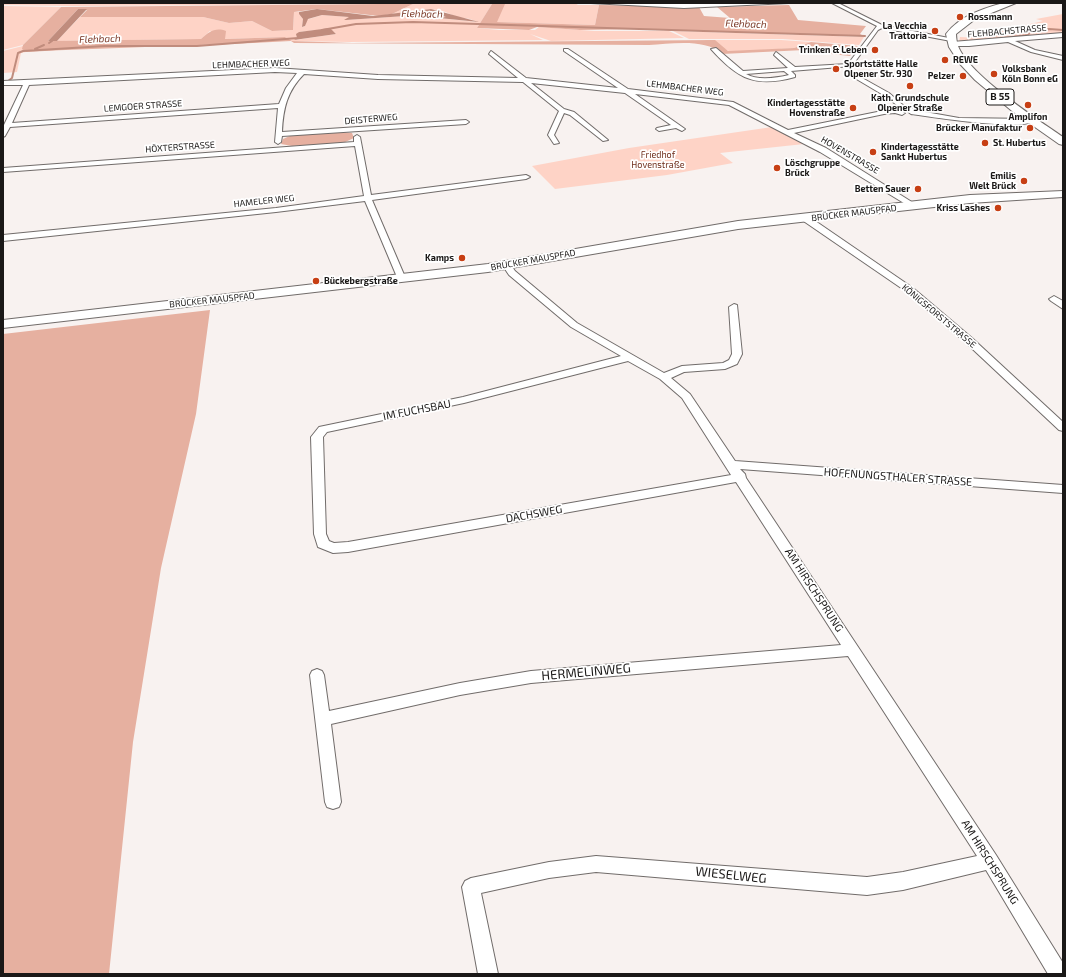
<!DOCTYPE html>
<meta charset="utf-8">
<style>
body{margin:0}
#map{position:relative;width:1066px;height:977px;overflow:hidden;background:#f8f2f0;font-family:"Exo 2",sans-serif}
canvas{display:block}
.frame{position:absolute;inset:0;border:4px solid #1a1817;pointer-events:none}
</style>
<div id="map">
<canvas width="1066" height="977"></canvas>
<div class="frame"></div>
</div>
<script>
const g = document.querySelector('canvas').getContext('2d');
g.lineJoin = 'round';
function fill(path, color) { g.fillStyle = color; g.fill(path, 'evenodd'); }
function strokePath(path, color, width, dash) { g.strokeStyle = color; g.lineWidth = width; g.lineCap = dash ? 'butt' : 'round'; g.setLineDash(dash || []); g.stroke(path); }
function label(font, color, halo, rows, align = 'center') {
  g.font = font + ' "Exo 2",sans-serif'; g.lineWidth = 3.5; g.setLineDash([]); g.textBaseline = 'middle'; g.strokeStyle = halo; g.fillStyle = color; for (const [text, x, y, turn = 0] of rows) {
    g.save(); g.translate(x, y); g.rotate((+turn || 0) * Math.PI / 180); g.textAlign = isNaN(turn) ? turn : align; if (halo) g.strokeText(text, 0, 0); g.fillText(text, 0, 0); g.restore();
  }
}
const green = new Path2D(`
 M3,3h335l1,1 -265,2 -71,-1z
 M415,3h160l3,2h21l-4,20 -98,-3 -5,-18 -15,24 22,2h36l4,-3 55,4h75l15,7 -133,3 -21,-7 13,6 -193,2 -58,-1 -7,-4 -61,2 -14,-8 -9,8 -144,2 23,-24h123l26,6 23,-2 20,10 21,-1 1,-18h5v2l4,5 -1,8h1l2,-1 1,-6 16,-5 28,2 -4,3 89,-6 11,3 -7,1 38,4 -7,-3 -13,-2 -14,-6 -12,-2 -39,5zM326,29h4l6,5 -41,6 4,-8z
 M3,6l58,1 -38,38 -20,5z
 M1063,14v19l-104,9 1,-5 19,1 17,-6 47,-11 -7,-2z
 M673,31l191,6 -5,8 -76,-6h-94z
 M704,40h77l30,2 -17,6 -63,4z
 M23,46v4l3,2 -5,1 -4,19 -14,1v-22z
 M772,127l32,17 -84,9 13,10 -66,12 -112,14 -23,-23 97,-18z`);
const forest = new Path2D(`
 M379,4h34l-21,10 -13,2 -62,-7 -23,3 -1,18 -21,1 -20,-10 -23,2 -26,-6h-123l7,-7 -9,-1 -30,32 153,-2c8,-7 14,-12 25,-8l-1,8 60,-2 7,4 60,2 363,-3 13,11 66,-3 17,-6 47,4 -8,10 -19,-2 -6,-5 -103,5c-17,-16 -51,-10 -73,-9l-355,-2 -3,-2c-88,5 -177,6 -265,11l-4,-3 1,-4 38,-38z
 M492,4h13l-8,18 98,3 4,-20 100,2 5,9 26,2 -13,-11 72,-2 9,15 68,6 -6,8 4,2 -223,-7 -61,1 -43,-3 -8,3 -52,-2z
 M338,132l14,1 2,5 -11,5 -51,3 -11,-2 2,-5 9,-4 43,-2z
 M210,310l-14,104 -35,154 -28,174 -24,232h-106v-640z`);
const water = new Path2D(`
 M78,9h9l-30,32h-9z
 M317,9l56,7 58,-7 48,13 -40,-4h-1l8,-1 -11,-3 -89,6h-2l5,-3 -27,-2 -14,4 -3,7 -3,1 1,-8 -4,-5v-2z
 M330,28l6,6 -42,6 3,-2 -1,-4 3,-2z`);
const stream = new Path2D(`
 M322,30l34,-6 57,-2 452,14
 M987,40l41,-5 2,-3 19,-3 14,1
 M49,43l3,-2
 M35,49l9,-4
 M3,85l9,-7 6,-25 5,-2 82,-5h92l101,-8`);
const minor = new Path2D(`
 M591,3l93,1 105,-1 -105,5z
 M832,3h6l44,22 72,14 -3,2 -69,-13 -4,2 -26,36 -61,5 4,4v2c-40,11 -57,2 -84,-28l5,-1 27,23 45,-3 -14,-13 2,-3 19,15 53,-3 29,-38zM784,71l5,4c-13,3 -31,6 -43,-1z
 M1063,33v4l-48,4 20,9 28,6v4l-32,-8 -23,-10 -39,4h-17l-3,-2 3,-2z
 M564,49h4l60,40 105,13 55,28 104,-21 2,-2 4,-1 -13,-10 -32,-19 -1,-1 3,-2 34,19 16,14 7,1 2,2 45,8 72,1 3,2c-13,10 -103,-4 -123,-7l-4,-3 -8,-1 6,3 -3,2 -7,-2 -11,1 -90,19 32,15 89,56 1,2 -4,2 -92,-56 -91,-47 -94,-11 50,35 -3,2 -6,-3 -17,3 -3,-2 1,-1 14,-3 -46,-32 -94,-10 33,26 10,3 34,28 -5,1 -33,-26 -6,-2 -10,22 5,8 -5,1 -6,-9 11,-24 -36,-29 -145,-3 -74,-5c-17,17 -21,35 -22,58l184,-12 3,2 -3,2 -184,12 -1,6 -3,2 -3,-2 3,-34 -268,19 -5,9 -2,1 1,-12 19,-40h-20v-4l272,-13 103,7 140,3 -29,-24 2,-3 35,27 92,10 -54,-37zM275,72l22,1 -11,15 -7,16 -267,19 17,-38z
 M357,135l3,2 11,58 155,-20 4,2 -4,2 -154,21 33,77 -4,3 -4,-3 -32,-76 -89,11 -273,29v-6l273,-27 88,-12 -9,-50 -352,26v-4l351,-26v-5z
 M802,216h6l105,72 59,50 91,84v9l-4,-1 -94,-88 -58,-50 -105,-72z
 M507,263l3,1 5,7 62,52 87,50 18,-7 41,-3 6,-3 3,-6 -3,-47 5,-3 3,1 5,49 -5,10 -12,5 -41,3 -13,6 19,16 45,67 328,24v8l-323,-24 5,5 1,4 250,377 67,108v11h-15l-62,-104 -83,20 -36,5 -271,-23 -47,6 -68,15 17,81h-20l-16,-87 3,-6 6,-3 78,-16 47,-6 271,21 36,-5 74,-16 -129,-200 -317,27 -71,12 -129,29 10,78 -2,5 -6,2 -6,-2 -2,-5 -15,-127 2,-4 5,-2 5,2 2,4 5,36 131,-28 71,-12 310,-26 -105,-163 -388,70 -15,1 -15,-6 -4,-13 -3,-97 8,-10 144,-30 158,-41 -50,-29 -62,-52 -6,-9zM628,361l32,18 22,19 49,77 -383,67 -14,1 -5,-2 -3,-7 -3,-97 4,-5 137,-29z
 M1054,296l9,5v8l-12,-8 -2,-2z`);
const secondary = new Path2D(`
 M1063,191v6l-93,6 -232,26 -250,43 -485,56v-8l485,-56 250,-43 232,-26z`);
const primary = new Path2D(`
 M1003,3h13l-42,17 -18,14c0,4 1,9 2,12 11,29 79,73 105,91v8l-4,-1 -47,-33 -37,-31 -15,-16 -11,-17 -3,-13c14,-18 36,-25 57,-31z`);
const markers = [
 [960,17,4,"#c73f14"],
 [935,31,4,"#c73f14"],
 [875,50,4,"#c73f14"],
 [945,60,4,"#c73f14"],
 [836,69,4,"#c73f14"],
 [994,74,4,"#c73f14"],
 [963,76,4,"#c73f14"],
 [910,86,4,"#c73f14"],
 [1028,105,4,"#c73f14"],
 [853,108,4,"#c73f14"],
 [1030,128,4,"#c73f14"],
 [985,143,4,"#c73f14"],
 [873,152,4,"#c73f14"],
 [777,168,4,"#c73f14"],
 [1024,181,4,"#c73f14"],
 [918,189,4,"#c73f14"],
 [998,208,4,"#c73f14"],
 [462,258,4,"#c73f14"],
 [316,281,4,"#c73f14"]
];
const farPoinames = [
 ["Rossmann",968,17,"left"],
 ["La Vecchia",927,26],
 ["Trattoria",927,36],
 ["Trinken & Leben",867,50],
 ["REWE",953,60,"left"],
 ["Sportstätte Halle",844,64,"left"],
 ["Olpener Str. 930",844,74,"left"],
 ["Volksbank",1002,69,"left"],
 ["Köln Bonn eG",1002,79,"left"],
 ["Pelzer",955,76],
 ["Kath. Grundschule",910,98,"center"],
 ["Olpener Straße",910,108,"center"],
 ["Kindertagesstätte",845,103],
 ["Hovenstraße",845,113],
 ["Amplifon",1028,117,"center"],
 ["Brücker Manufaktur",1022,128],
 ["St. Hubertus",993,143,"left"],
 ["Kindertagesstätte",881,147,"left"],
 ["Sankt Hubertus",881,157,"left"],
 ["Löschgruppe",785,163,"left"],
 ["Brück",785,173,"left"],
 ["Emilis",1016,176],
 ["Welt Brück",1016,186],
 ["Betten Sauer",910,189],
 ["Kriss Lashes",990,208],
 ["Kamps",454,258],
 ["Bückebergstraße",324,281,"left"]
];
const farStreetnames = [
 ["FLEHBACHSTRASSE",1007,31,-5],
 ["LEHMBACHER WEG",251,64,-2],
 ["LEHMBACHER WEG",685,88,7],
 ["LEMGOER STRASSE",143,106,-4],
 ["DEISTERWEG",371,119,-5],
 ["HÖXTERSTRASSE",180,147,-4],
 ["HOVENSTRASSE",850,155,30],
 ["HAMELER WEG",264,201,-6],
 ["BRÜCKER MAUSPFAD",854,213,-7],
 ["BRÜCKER MAUSPFAD",533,260,-10],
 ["BRÜCKER MAUSPFAD",212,300,-6],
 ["KÖNIGSFORSTSTRASSE",939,316,40]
];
const farParknames = [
 ["Friedhof",658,155],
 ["Hovenstraße",658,165]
];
const farWaternames = [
 ["Flehbach",422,14,1],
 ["Flehbach",746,24,2],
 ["Flehbach",100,39,-2]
];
const shields = [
 [1000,97,28]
];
const shieldNames = [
 ["B 55",1000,97]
];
const streetNames = [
 ["IM FUCHSBAU",417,410,-11],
 ["HOFFNUNGSTHALER STRASSE",898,477,4],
 ["DACHSWEG",534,514,-10],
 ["AM HIRSCHSPRUNG",814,590,57],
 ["AM HIRSCHSPRUNG",990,862,58]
];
const nearStreetnames = [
 ["HERMELINWEG",586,672,-5],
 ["WIESELWEG",731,875,6]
];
fill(green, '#fed3c6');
fill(forest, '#e6b0a0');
fill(water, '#c08c7d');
strokePath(stream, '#c08c7d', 2);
strokePath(minor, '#716c6a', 2);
strokePath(secondary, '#716c6a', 2);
strokePath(primary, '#716c6a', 2);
fill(minor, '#fff');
fill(secondary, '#fff');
fill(primary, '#fff');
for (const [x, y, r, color] of markers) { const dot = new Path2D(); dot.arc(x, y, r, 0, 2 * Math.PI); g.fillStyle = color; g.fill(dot); strokePath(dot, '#fff', 1.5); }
label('bold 9px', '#1a1817', '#fff', farPoinames, 'right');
label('9px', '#1a1817', '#fff', farStreetnames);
label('9px', '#702f1d', '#fff', farParknames);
label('italic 10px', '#7a3826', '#fff', farWaternames);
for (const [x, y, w] of shields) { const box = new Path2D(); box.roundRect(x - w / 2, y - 8, w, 16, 3); g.fillStyle = '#fff'; g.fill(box); strokePath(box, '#1a1817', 1); }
label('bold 10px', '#1a1817', null, shieldNames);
label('11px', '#1a1817', '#fff', streetNames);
label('13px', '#1a1817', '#fff', nearStreetnames);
</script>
